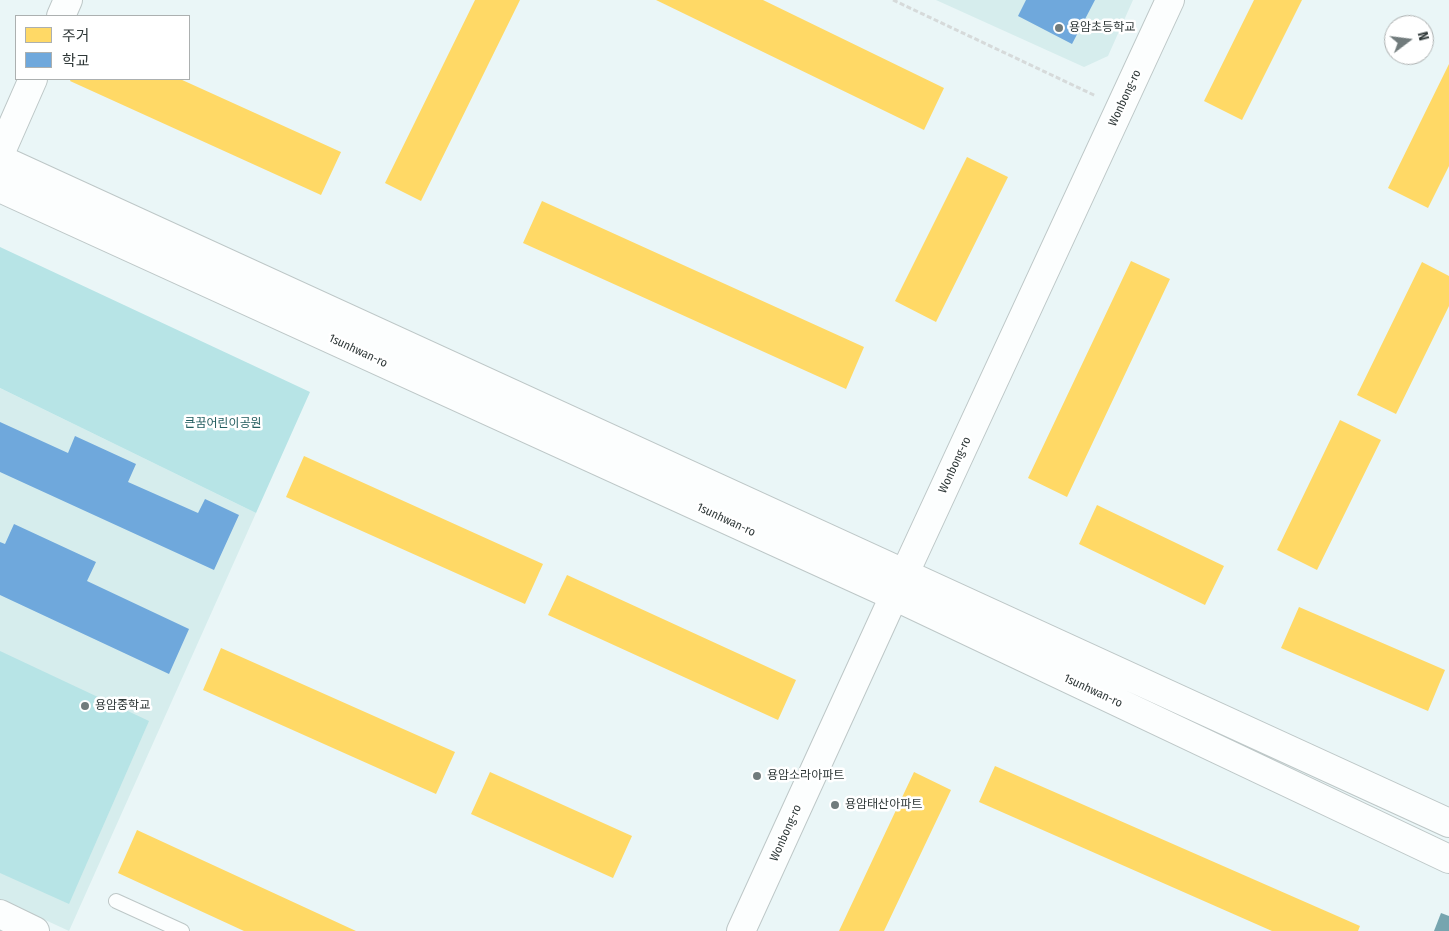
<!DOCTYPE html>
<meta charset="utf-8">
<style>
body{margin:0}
#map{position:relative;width:1449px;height:931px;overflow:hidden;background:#eaf6f7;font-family:"Fira Sans Condensed","Noto Sans KR",sans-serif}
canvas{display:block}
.legend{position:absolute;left:15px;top:15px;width:175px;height:65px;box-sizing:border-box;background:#fff;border:1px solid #acb0b0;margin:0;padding:6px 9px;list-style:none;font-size:15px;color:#303939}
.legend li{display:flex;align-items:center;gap:10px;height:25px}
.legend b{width:25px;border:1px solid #acb0b0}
.north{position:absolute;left:1384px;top:15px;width:50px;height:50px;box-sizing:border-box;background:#fff;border:1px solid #acb0b0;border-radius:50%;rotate:75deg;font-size:14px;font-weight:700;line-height:20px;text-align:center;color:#303939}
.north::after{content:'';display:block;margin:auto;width:18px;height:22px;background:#717b7c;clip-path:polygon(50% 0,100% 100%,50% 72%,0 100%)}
</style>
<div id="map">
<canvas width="1449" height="931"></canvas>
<ul class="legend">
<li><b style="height:14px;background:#ffd966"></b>주거</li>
<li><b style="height:14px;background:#6fa8dc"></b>학교</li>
</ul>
<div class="north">N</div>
</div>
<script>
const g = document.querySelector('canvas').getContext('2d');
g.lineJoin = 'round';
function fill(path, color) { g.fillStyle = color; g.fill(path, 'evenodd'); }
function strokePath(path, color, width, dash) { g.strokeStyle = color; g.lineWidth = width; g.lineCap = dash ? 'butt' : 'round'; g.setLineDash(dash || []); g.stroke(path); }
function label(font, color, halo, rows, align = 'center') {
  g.font = font + ' "Fira Sans Condensed","Noto Sans KR",sans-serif'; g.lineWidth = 5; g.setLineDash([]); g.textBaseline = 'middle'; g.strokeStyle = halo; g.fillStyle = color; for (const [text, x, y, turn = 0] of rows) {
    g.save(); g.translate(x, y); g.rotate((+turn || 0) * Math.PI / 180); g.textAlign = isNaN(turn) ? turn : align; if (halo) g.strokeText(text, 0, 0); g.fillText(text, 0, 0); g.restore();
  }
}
const built = new Path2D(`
 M936,0h197l-25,56 -24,11z
 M0,388l256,125 -187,418 -69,-32z`);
const green = new Path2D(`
 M0,247l310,145 -54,121 -256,-125z
 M0,651l149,70 -80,183 -69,-31z`);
const homes = new Path2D(`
 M475,0h45l-99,201 -36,-18z
 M656,0h107l181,88 -20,42z
 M1254,0h48l-60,120 -38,-19z
 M1449,64v102l-21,42 -40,-20z
 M71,79h109l161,73 -20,43 -251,-114z
 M967,157l41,20 -72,145 -41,-21z
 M542,201l322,146 -18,42 -323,-146z
 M1131,261l39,18 -103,218 -39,-19z
 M1422,262l27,14v30l-53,108 -39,-19z
 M1340,420l41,20 -64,130 -40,-20z
 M304,456l239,108 -18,40 -239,-107z
 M1097,505l127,61 -19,39 -126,-61z
 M567,575l229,105 -18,40 -230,-105z
 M1299,607l146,63 -17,41 -147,-63z
 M221,648l234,104 -19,42 -233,-104z
 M995,766l365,160 -2,5h-86l-293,-129z
 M490,772l142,64 -19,42 -142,-64z
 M914,772l37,18 -67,141h-45z
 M137,830l219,101h-112l-126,-58z`);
const schools = new Path2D(`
 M1026,0h69l-23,44 -54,-28z
 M0,422l68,31 7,-17 61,28 -8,18 70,31 7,-14 34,16 -25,55 -214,-98z
 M14,524l82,38 -9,19 102,48 -20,45 -169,-79v-53l5,2z`);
const public = new Path2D(`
 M1441,913l8,3v15h-15z`);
const path = new Path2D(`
 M893,0l203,96`);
const lane = new Path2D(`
 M116,901l66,30`);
const street = new Path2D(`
 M61,16l7,-16
 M0,154l33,-75
 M0,914l35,17
 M741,931l153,-335`);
const secondary = new Path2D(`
 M0,159l1449,664
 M0,188l894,408 555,263
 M897,590l273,-590`);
const markers = [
 [1059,28,5,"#717b7c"],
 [85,706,5,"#717b7c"],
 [757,776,5,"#717b7c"],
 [835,805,5,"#717b7c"]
];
const poiNames = [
 ["용암초등학교",1069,28],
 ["용암중학교",95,706],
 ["용암소라아파트",767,776],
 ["용암태산아파트",845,805]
];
const streetNames = [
 ["Wonbong-ro",1125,98,-65],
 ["1sunhwan-ro",358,351,25],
 ["Wonbong-ro",955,465,-65],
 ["1sunhwan-ro",726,520,25],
 ["1sunhwan-ro",1093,691,25],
 ["Wonbong-ro",786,833,-66]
];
const parkNames = [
 ["큰꿈어린이공원",223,424]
];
fill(built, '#d6eded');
fill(green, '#b7e4e6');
fill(homes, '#ffd966');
fill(schools, '#6fa8dc');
fill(public, '#76a5af');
strokePath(lane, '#bdc7c7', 16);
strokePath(street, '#bdc7c7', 30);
strokePath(secondary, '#bdc7c7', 30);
strokePath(path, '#d6dada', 3, [5, 2.5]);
strokePath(lane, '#fcfefe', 14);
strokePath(street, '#fcfefe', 28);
strokePath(secondary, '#fcfefe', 28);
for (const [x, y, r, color] of markers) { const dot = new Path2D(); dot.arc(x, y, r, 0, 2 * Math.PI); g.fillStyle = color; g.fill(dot); strokePath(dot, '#fff', 2); }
label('12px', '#303939', '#fff', poiNames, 'left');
label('12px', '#303939', '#fff', streetNames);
label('12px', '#235d5f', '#fff', parkNames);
</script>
